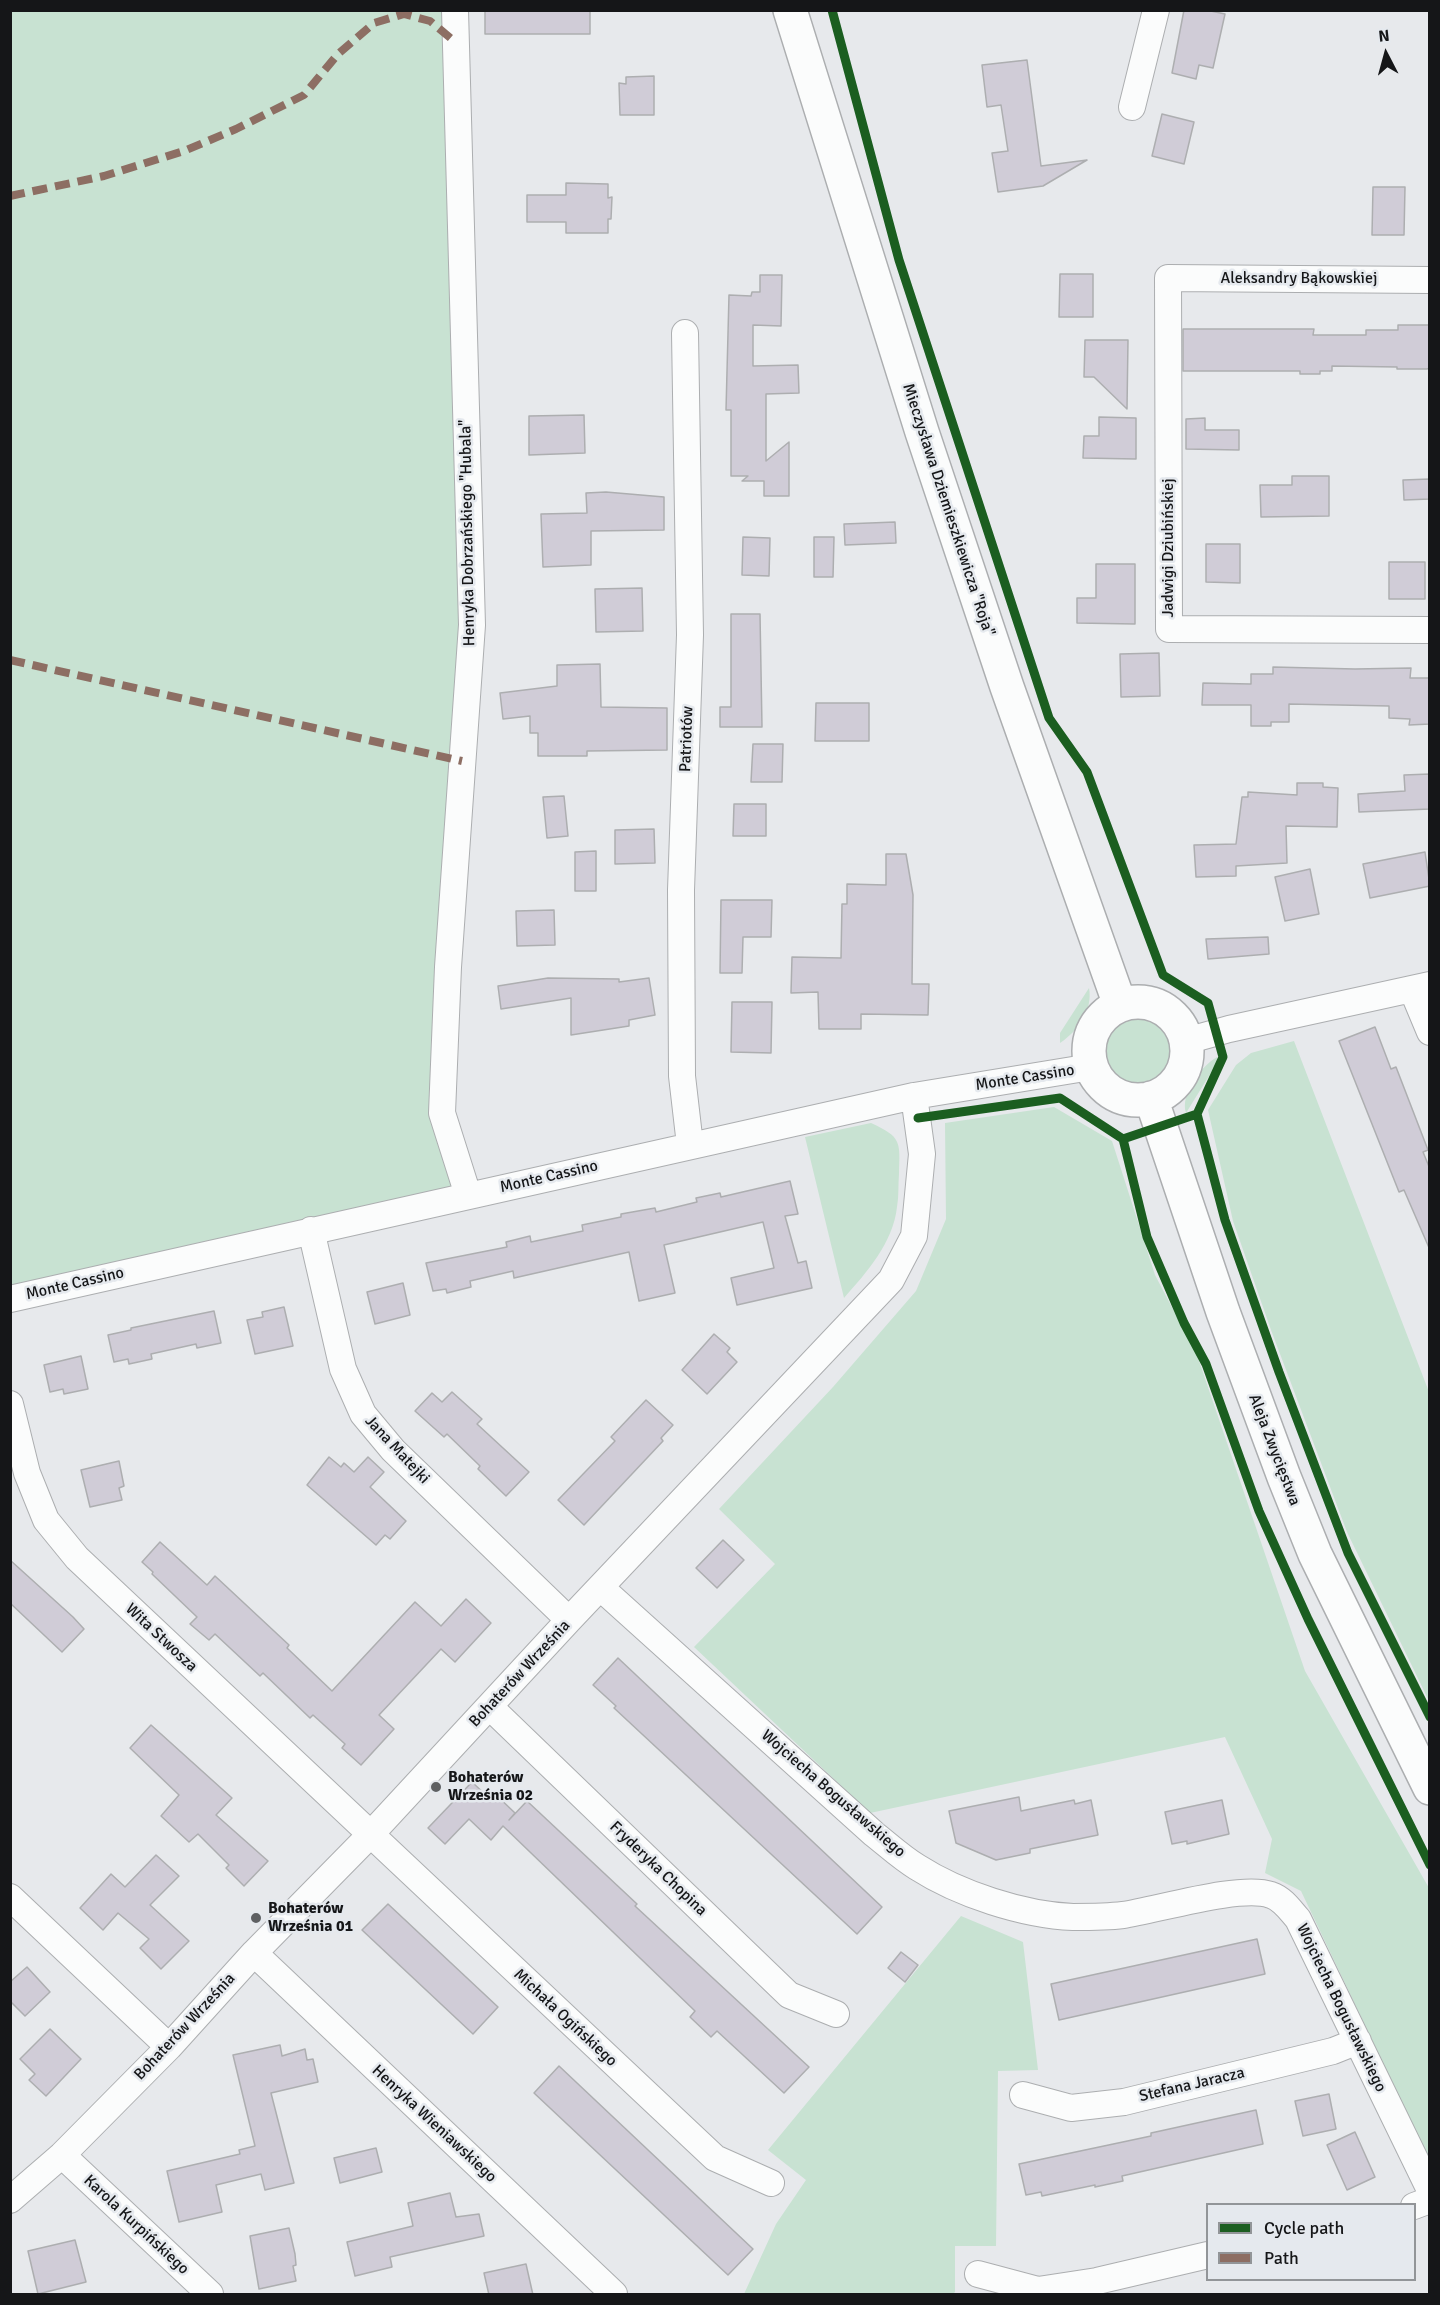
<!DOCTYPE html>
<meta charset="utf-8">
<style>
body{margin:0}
#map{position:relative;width:1440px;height:2305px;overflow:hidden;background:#e7e9ec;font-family:Signika,sans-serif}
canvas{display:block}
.frame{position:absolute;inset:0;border:12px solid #151618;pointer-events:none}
.legend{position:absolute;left:1206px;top:2203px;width:210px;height:78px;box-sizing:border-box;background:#e5e9ee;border:2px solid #929598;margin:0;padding:8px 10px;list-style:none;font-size:18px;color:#151618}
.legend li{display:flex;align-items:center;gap:12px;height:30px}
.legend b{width:30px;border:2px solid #929598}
.north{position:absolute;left:1356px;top:24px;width:60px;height:60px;-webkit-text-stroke:4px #e5e9ee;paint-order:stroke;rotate:354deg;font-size:16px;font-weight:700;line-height:24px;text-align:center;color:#151618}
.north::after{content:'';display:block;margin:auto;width:21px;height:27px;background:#151618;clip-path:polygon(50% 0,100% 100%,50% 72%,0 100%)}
</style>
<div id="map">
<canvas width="1440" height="2305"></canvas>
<div class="frame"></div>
<ul class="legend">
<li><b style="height:8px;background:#1b5e20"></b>Cycle path</li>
<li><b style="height:8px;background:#8d6e63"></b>Path</li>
</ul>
<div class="north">N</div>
</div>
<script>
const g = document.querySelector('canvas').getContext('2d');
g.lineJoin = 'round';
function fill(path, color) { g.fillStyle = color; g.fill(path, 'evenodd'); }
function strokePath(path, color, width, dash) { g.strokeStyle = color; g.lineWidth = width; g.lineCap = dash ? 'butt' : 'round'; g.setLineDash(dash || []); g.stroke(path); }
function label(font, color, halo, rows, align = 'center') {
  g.font = font + ' Signika,sans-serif'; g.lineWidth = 5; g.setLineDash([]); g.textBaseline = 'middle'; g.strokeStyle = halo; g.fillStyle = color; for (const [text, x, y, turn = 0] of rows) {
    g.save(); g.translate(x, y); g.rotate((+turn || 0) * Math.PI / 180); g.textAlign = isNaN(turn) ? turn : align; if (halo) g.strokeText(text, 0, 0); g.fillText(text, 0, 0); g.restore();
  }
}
const green = new Path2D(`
 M10,11h445l17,614 -30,488 26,82 -458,104z
 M1089,988c4,22 -11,43 -29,55v-10z
 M1106 1051a32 32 0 1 1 64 0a32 32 0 1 1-64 0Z
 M1294,1041l135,351v309l-82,-169 -76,-202 -38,-109 -25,-111 28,-45 15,-12z
 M1217,1057v6l-31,50c-6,-19 15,-47 31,-56z
 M1054,1107l58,34 43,134 42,80 108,316 124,217v272l-128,-269 -36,-18 7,-34 -47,-102 -355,76 -176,-166 81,-83 -56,-55 114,-122 83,-96 30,-72 -1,-96z
 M871,1123c31,14 29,19 28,51 -1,11 0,22 -2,33 -4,36 -30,65 -53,91l-39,-161z
 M961,1916l62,26 15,128 -40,1 -2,175h-41v46l-2,2h-209l32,-70 30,-44 -38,-30z`);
const building = new Path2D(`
 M485,10h105v24h-105z
 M1184,10h22l19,4 -12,54 -14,-3 -3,14 -24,-6z
 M1027,60l14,106 46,-6 -44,26 -45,6 -6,-39 16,-2 -7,-46 -14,2 -5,-42z
 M654,76v39h-34l-1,-32 7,1v-7z
 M1162,114l32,8 -10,42 -32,-8z
 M566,183l42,1v14l4,-1 -1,22h-3v14h-42v-11h-39v-27h39z
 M1373,187h32l-1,48h-32z
 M1060,274h33v43h-34z
 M760,275h22l-1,51 -28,-1v41l45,-1 1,28 -33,1v67l23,-19v54h-25v-15h-22l6,-5h-17v-66h-5l3,-115 22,1 1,-4h8z
 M1398,325h32v43l-3,1h-30v-2l-65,-1v5h-12v3h-20v-3h-117v-42h131l-1,6h53v-5h32z
 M1085,340h43l-1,69 -33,-32h-10z
 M584,415l1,38 -56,2v-39z
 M1099,417l37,1v41l-53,-1 1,-22h15z
 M1205,418v12h34v20l-53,-1v-30z
 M1292,476h37v40l-68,1 -1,-32h32z
 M1430,479v20l-26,1 -1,-20z
 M606,492l58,5v33l-73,1v34l-48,2 -2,-53 46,-1 -1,-20z
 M895,522l1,21 -51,2 -1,-21z
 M743,537l27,1 -1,38 -27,-1z
 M814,537h20l-1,40h-19z
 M1206,544h34v39l-34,-1z
 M1389,562h36v37h-36z
 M1096,564h39v60l-58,-1v-25h19z
 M642,588l1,43 -47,1 -1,-43z
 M731,614h29l2,113h-42v-20h11z
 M1159,653l1,43 -39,1 -1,-43z
 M600,664l1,43 66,1v42l-80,1v5h-49v-23h-8v-17l-27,3 -3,-26 57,-7v-21z
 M1273,667l82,2 56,-1 -1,10h20v46l-21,1 1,-6 -21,-1v-12l-100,-2v18h-18v4h-20v-21h-49l1,-22 48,1v-10h22z
 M816,703h53v38h-54z
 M753,744h30l-1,38h-31z
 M1430,774v35l-71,3 -1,-18 47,-3 -1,-16z
 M1297,783h26v4l15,1 -1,39 -51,-1 1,37 -51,3v10l-40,1 -2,-32 42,-1 6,-47h6v-5l49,3z
 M564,796l4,40 -21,2 -4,-41z
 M734,804h32v32h-33z
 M654,829l1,34 -40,1v-34z
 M596,851v40h-21v-39z
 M1425,852l5,34 -60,12 -7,-34z
 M886,854h20l7,41 -1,89h17l-1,31 -67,-1v15h-42l-1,-37 -27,1 1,-36 49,1 1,-54h5v-20l39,1z
 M1310,869l9,45 -34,7 -10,-44z
 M721,900h51l-1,37h-28l-1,36h-22z
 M554,910l1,35 -38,1 -1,-35z
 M1268,937l1,17 -61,5 -2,-20z
 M548,978l71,1v3l30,-4 6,37 -26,5v6l-58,9v-37l-70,11 -3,-23z
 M732,1002h40l-1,51 -40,-1z
 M1375,1027l16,42 5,-2 32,83 -5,2 7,17v81l-26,-60 -5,2 -60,-151z
 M790,1181l8,33 -13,2 13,47 8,-2 6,27 -75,17 -6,-27 43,-10 -11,-46 -99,23 11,48 -36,8 -10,-49 -115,26 -1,-7 -43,10 1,6 -24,6 -1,-4 -13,2 -7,-28 81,-16 -1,-5 24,-6 1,6 52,-11 -1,-6 39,-8v-3l34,-6 1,4 41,-10 -1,-4 24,-5 1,4z
 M403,1283l7,32 -35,9 -8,-32z
 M284,1307l9,39 -38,8 -8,-34 16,-3 -1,-5z
 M214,1311l7,32 -24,5 -1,-4 -45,10 1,5 -23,5 -1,-5 -14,3 -6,-27 23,-5v-2z
 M714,1334l16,14 -3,4 10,10 -30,32 -25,-24z
 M81,1356l7,33 -24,5 -1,-5 -13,3 -6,-27z
 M452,1392l30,27 -5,5 52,48 -23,24 -28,-27 2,-3 -33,-32 -3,3 -29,-26 17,-18 10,9z
 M646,1400l27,25 -12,13 2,3 -79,84 -26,-25 57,-59 -4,-4z
 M329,1457l12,10 3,-4 10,9 14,-15 16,15 -14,15 36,34 -16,18 -5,-4 -9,10 -69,-60z
 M119,1461l5,25 -5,2 3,12 -32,7 -9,-37z
 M723,1540l21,20 -27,28 -21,-20z
 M160,1542l47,43 8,-9 74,69 -2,3 45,43 83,-89 26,24 25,-27 25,24 -36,39 -14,-13 -62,66 15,14 -33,36 -19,-17 3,-4 -32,-29 -3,3 -47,-45 -3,3 -45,-42 -6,6 -19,-16 7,-7 -45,-43 1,-2 -11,-10z
 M10,1560l63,57 11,12 -22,23 -52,-49z
 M618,1658l264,249 -25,27 -243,-226 2,-2 -23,-21z
 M151,1725l81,73 -16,17 52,46 -24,25 -18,-18 3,-3 -31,-31 -9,8 -28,-26 18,-21 -49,-47z
 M472,1782l16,15 5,-5 22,21 -6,7 18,-19 110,103 -2,2 174,161 -25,26 -67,-62 -6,6 -21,-20 5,-6 -192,-185 -12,14 -22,-21 -24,25 -17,-16z
 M1019,1797l2,14 53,-11 1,4 16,-4 7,35 -68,14v4l-34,7 -40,-17 -7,-32z
 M1222,1800l7,34 -42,10v-3l-15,3 -7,-32z
 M156,1855l23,21 -29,29 39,36 -28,28 -21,-21 9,-9 -31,-26 -15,17 -23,-22 31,-34 14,13z
 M388,1904l110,103 -25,27 -111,-104z
 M1257,1939l8,35 -206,46 -8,-36z
 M901,1952l17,13 -13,17 -17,-14z
 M27,1967l23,25 -25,24 -15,-15v-19z
 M50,2029l31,30 -35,37 -17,-16 6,-6 -15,-15z
 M280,2045l2,11 23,-7 2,11 6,-1 5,23 -47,11 23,90 -29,7 -4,-16 -45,11 6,27 -43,10 -12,-51 73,-17 -1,-4 16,-4 -22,-91z
 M559,2066l194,183 -25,26 -194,-182z
 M1329,2094l7,35 -33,7 -8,-35z
 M1256,2110l7,34 -141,32 1,5 -28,6v-2l-53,11 -1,-4 -15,3 -7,-31 132,-28v-3z
 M1355,2132l20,45 -28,13 -20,-45z
 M376,2148l6,24 -42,11 -6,-25z
 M450,2193l6,24 23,-3 5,22 -94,21 2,10 -37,9 -8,-34 66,-16 -5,-23z
 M289,2228l6,26 1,11 -3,1 3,15 -37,8 -9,-53z
 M75,2240l11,42 -48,12 -10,-43z
 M526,2264l7,31h-44l-5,-22z`);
const minor = new Path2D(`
 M455,10l17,615 -24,342 -6,146 26,82
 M1132,107l24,-97
 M1430,280l-262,-2 1,351 261,1
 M685,333l5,302 -9,255 1,186 8,69
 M1412,989l18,43
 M1186,1041l43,-12 201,-44
 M311,1230l32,139 20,45 30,36 176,170
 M10,1299l904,-203 177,-29
 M10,1404l17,69 19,47 31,38 638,600 56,25
 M601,1588l273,246c14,11 28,24 43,33 42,27 106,48 156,50 16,0 34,0 50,-2 34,-5 118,-31 148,-20 12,4 19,15 27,24l132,271
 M490,1707l299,288 47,19
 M10,1897l159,150
 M254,1953l360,341
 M1023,2095l48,13 53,-6 209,-51 25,-10
 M62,2155l148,139
 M10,2200l52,-45 107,-108 85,-94 116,-118 199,-215 322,-340 23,-44 8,-82 -8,-58
 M1414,2206l16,-6
 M978,2274l60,16 59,-9 111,-26`);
const secondary = new Path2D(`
 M790,10l132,422 85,255 113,318
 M1089 1051a49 49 0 1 1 98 0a49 49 0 1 1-98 0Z
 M1151,1098l72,214 61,165 31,77 115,234`);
const quiet = new Path2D(`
 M10,196l94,-20 80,-25 52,-22 68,-34 34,-41 36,-31 30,-9 26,7 24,20
 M10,660l452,101`);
const cycleway = new Path2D(`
 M832,10l67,250 150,458 38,54 76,203 45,28 15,54 -26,57 -74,25
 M1197,1114l28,106 54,152 69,181 82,164
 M918,1118l142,-20 63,41 24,98 37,86 22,41 53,147 49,108 122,246`);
const markers = [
 [436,1787,6,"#5e6062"],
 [256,1918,6,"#5e6062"]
];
const streetNames = [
 ["Aleksandry Bąkowskiej",1299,279],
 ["Mieczysława Dziemieszkiewicza \"Roja\"",948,510,72],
 ["Henryka Dobrzańskiego \"Hubala\"",468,533,-91],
 ["Jadwigi Dziubińskiej",1169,548,-90],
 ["Patriotów",687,739,-88],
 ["Monte Cassino",1025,1078,-9],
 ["Monte Cassino",549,1177,-13],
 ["Monte Cassino",75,1284,-13],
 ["Jana Matejki",397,1450,47],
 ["Aleja Zwycięstwa",1274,1450,69],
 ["Wita Stwosza",161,1638,43],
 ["Bohaterów Września",520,1674,-47],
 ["Wojciecha Bogusławskiego",833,1794,41],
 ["Fryderyka Chopina",658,1869,44],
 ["Wojciecha Bogusławskiego",1341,2008,64],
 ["Michała Ogińskiego",565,2018,43],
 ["Bohaterów Września",185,2027,-47],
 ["Stefana Jaracza",1192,2085,-13],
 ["Henryka Wieniawskiego",434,2124,43],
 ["Karola Kurpińskiego",136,2225,43]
];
const poiNames = [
 ["Bohaterów",448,1778],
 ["Września 02",448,1796],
 ["Bohaterów",268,1909],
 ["Września 01",268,1927]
];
fill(green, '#c8e2d2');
fill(building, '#d0ccd7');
strokePath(building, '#adaeb0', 1.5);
strokePath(minor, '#acaeb0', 28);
strokePath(secondary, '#acaeb0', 36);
strokePath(minor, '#fbfcfc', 26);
strokePath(secondary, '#fbfcfc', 33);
strokePath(quiet, '#8d6e63', 8, [15, 8]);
strokePath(cycleway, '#1b5e20', 9);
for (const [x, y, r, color] of markers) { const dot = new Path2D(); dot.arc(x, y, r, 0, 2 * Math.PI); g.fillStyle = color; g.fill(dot); strokePath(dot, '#e5e9ee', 2); }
label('16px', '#151618', '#e5e9ee', streetNames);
label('bold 16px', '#151618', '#e5e9ee', poiNames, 'left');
</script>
